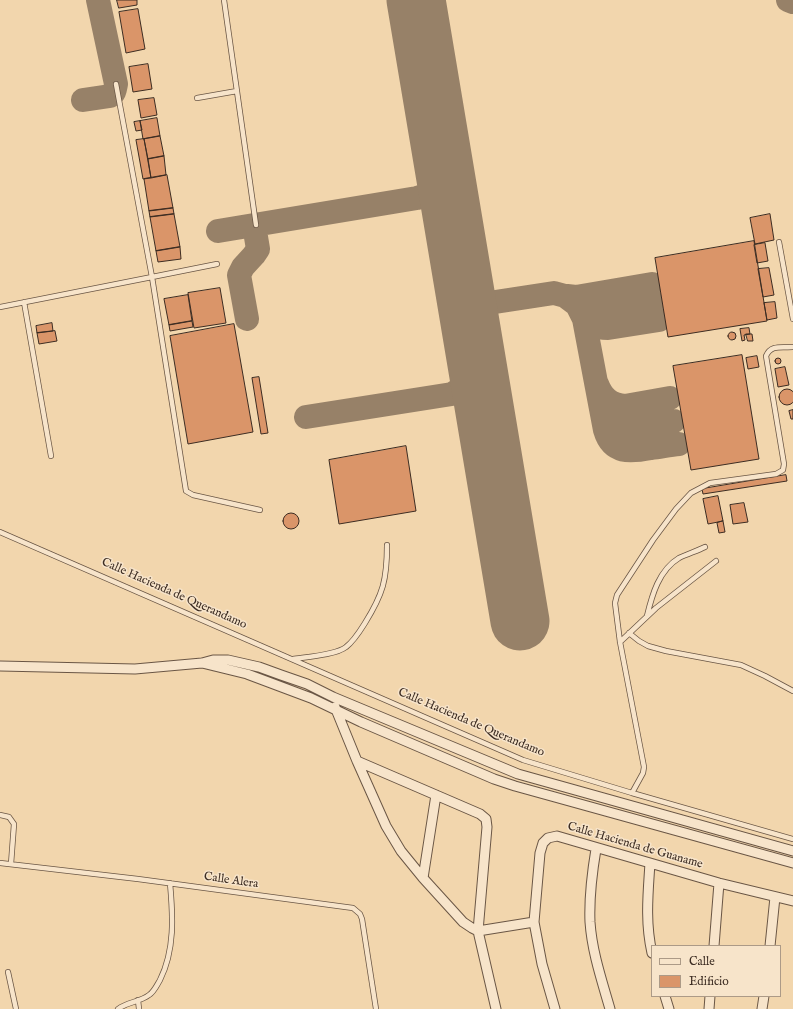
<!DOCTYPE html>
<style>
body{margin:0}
#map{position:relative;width:793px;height:1009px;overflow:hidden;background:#f2d6ad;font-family:"IM FELL English",serif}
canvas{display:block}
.legend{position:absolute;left:651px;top:945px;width:130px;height:52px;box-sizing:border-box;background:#f7e4ca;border:1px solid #ac9a87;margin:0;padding:5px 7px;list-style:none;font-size:12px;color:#3c2c22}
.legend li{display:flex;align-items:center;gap:8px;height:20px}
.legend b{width:20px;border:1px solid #ac9a87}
</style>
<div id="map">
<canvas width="793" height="1009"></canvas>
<ul class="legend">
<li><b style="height:5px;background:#f7e4ca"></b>Calle</li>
<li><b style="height:11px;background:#da9569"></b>Edificio</li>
</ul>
</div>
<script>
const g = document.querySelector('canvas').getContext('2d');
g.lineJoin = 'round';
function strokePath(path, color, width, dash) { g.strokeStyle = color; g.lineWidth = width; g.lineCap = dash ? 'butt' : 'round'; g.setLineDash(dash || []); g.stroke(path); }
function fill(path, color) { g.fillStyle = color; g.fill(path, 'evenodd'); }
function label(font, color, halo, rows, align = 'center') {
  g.font = font + ' "IM FELL English",serif'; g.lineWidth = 3; g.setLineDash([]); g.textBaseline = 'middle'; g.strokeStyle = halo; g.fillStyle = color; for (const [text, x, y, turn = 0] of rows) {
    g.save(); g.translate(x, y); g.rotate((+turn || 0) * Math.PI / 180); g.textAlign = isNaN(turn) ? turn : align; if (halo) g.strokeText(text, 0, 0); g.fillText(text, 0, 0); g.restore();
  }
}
const taxiway = new Path2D(`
 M788,0l5,2
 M83,100l27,-4c5,-3 5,-7 6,-12l-18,-84
 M218,231l199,-33c16,-5 28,-8 28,-27
 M464,288c3,9 9,14 18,16l72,-11 11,3 35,14 53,-8
 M565,296l12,9 7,14 21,111c7,24 25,22 46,18 9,-1 18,-3 28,-4
 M567,296l9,1 76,-13
 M580,311c7,11 15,17 28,17l51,-8
 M247,319l-8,-44 4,-8 11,-12 4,-6 -4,-24
 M597,384c5,13 13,21 28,22l45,-8
 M602,413c4,11 14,16 26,15l46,-7
 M306,417l146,-23c14,-7 19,-19 24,-33`);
const runway = new Path2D(`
 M416,0l104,621`);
const building = new Path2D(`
 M117,0h20v5l-18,3z
 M138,9l7,40 -19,4 -7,-41z
 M148,64l4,25 -19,3 -4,-25z
 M154,98l3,17 -16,3 -3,-18z
 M157,118l3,18 -17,3 -3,-18z
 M140,121l2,9 -6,1 -2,-9z
 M160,136l4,20 -16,3 -4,-20z
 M144,139l7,39 -8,1 -7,-39z
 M164,156l2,19 -15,3 -3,-19z
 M167,175l6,33 -24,3 -5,-32z
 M173,208l1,6 -24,3 -1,-6z
 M174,214l6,33 -24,4 -6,-34z
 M770,214l4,26 -19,4 -5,-26z
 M754,241l13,80 -99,16 -13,-79z
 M765,243l3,18 -11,2 -3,-18z
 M180,247l1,12 -23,3 -2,-11z
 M769,268l5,27 -11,2 -5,-28z
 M220,288l6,35 -32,5 -6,-35z
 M188,295l4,26 -23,4 -5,-26z
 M775,302l2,16 -10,2 -3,-17z
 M192,321l1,6 -23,4 -1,-6z
 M52,323l1,8 -16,2 -1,-7z
 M234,324l19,108 -65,12 -18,-108z
 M749,328l1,6 -6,1 1,5 -3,1 -2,-12z
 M55,331l2,10 -18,3 -2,-11z
 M728 336a4 4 0 1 1 8 0a4 4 0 1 1-8 0Z
 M746,334h6l1,7h-5z
 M742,355l17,104 -68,11 -18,-104z
 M757,356l2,11 -11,2 -2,-11z
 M775 361a3 3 0 1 1 6 0a3 3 0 1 1-6 0Z
 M785,367l4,18 -11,2 -3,-18z
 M259,377l9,56 -7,1 -9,-56z
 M779 397a8 8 0 1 1 16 0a8 8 0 1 1-16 0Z
 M793,410v9h-2l-2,-8z
 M406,446l10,65 -77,13 -10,-64z
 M786,475l1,6 -84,13 -1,-5z
 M718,496l5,25 -15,3 -5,-25z
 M744,503l4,19 -15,2 -3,-19z
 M283 521a8 8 0 1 1 16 0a8 8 0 1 1-16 0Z
 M723,521l2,11 -6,1 -2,-10z`);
const service = new Path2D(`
 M224,0l32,225
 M116,84l36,193 65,-13
 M197,98l40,-7
 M779,242l14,77
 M24,302l27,154
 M0,307l152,-30 34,214 7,4 67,15
 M0,532l523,228 109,33 11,-20 1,-6 -24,-125 -5,-39 2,-8 36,-55 23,-31 15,-16 19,-10 66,-9 7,-4 1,-6 -18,-108c5,-12 16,-8 27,-9
 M647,616c5,-21 12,-46 32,-58 8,-4 18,-7 26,-11
 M629,633l10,8 9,5 18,5 75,14 24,11 28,15
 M620,642l36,-34 60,-47
 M293,659c13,-2 43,-4 53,-12 8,-6 14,-16 19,-24 18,-29 22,-43 22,-78
 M632,793l161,46
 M0,815l9,2 5,7 -3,40
 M0,863l138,16 215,29 7,6 2,5 14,90
 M8,972l8,37
 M138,1000l1,9
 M118,1009c9,-7 22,-7 31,-14 5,-3 8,-10 11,-15 15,-30 13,-64 10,-97`);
const minor = new Path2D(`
 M202,663l45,11 64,24 50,24 133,57 21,7 278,77
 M0,666l135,3 67,-6 11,-3h15l31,7 22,8 26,9 26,13 185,77 275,77
 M335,707l22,54 29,65 15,25 22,27 40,44 9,6 6,3 56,-9
 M357,761l123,53 6,5 1,8 -9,104 18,78
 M596,849c-4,24 -7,49 -6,73 2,30 12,59 20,87
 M650,863c-2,31 -5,59 2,90
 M423,878l13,-83
 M714,946l5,-63
 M770,946l5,-49
 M665,996l4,13
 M555,1009l-13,-45 -8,-42 6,-69 3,-10 5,-5 9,-2 162,47 74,18
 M709,1009l1,-13
 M762,1009l2,-13`);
const streetNames = [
 ["Calle Hacienda de Querandamo",174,594,24],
 ["Calle Hacienda de Querandamo",471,723,23],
 ["Calle Hacienda de Guaname",635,846,16],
 ["Calle Alera",231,881,8]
];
strokePath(taxiway, '#978168', 24);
strokePath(runway, '#978168', 59);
fill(building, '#da9569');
strokePath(building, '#3c2c22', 1);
strokePath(service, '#6a5645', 6);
strokePath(minor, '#6a5645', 11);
strokePath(service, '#f7e4ca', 4.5);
strokePath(minor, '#f7e4ca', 9);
label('12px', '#3c2c22', '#f7e4ca', streetNames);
</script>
